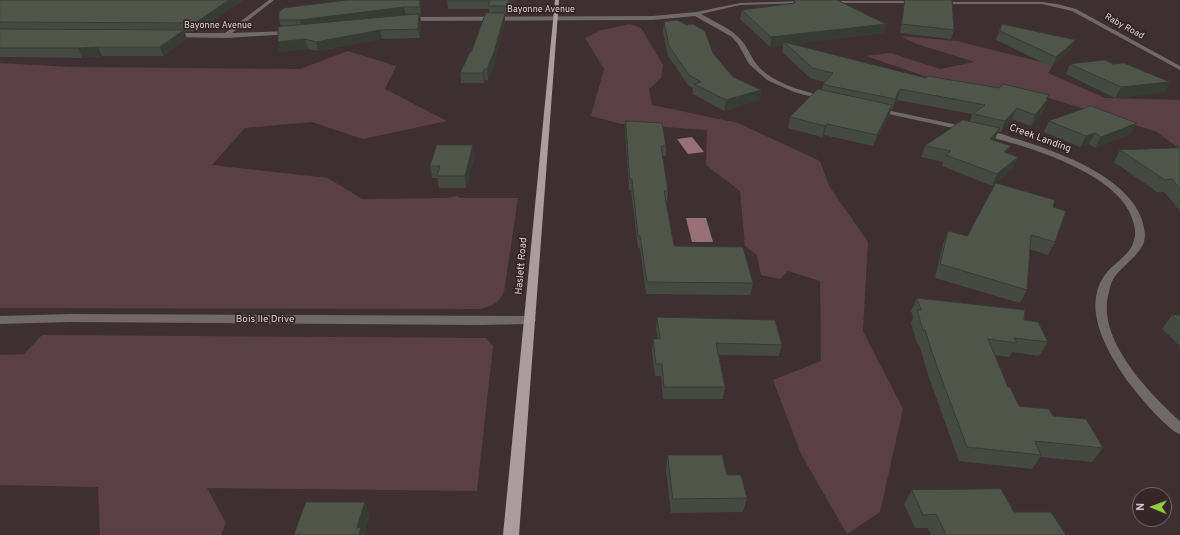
<!DOCTYPE html>
<style>
body{margin:0}
#map{position:relative;width:1180px;height:535px;overflow:hidden;background:#3d2f32;font-family:Overpass,sans-serif}
canvas{display:block}
.north{position:absolute;left:1132px;top:487px;width:40px;height:40px;box-sizing:border-box;background:#332528;border:1px solid #766a6c;border-radius:50%;rotate:271deg;font-size:11px;font-weight:700;line-height:16px;text-align:center;color:#dbd1d3}
.north::after{content:'';display:block;margin:auto;width:14px;height:18px;background:#93cc3d;clip-path:polygon(50% 0,100% 100%,50% 72%,0 100%)}
</style>
<div id="map">
<canvas width="1180" height="535"></canvas>
<div class="north">N</div>
</div>
<script>
const g = document.querySelector('canvas').getContext('2d');
g.lineJoin = 'round';
function fill(path, color) { g.fillStyle = color; g.fill(path, 'evenodd'); }
function strokePath(path, color, width, dash) { g.strokeStyle = color; g.lineWidth = width; g.lineCap = dash ? 'butt' : 'round'; g.setLineDash(dash || []); g.stroke(path); }
function label(font, color, halo, rows, align = 'center') {
  g.font = font + ' Overpass,sans-serif'; g.lineWidth = 3.5; g.setLineDash([]); g.textBaseline = 'middle'; g.strokeStyle = halo; g.fillStyle = color; for (const [text, x, y, turn = 0] of rows) {
    g.save(); g.translate(x, y); g.rotate((+turn || 0) * Math.PI / 180); g.textAlign = isNaN(turn) ? turn : align; if (halo) g.strokeText(text, 0, 0); g.fillText(text, 0, 0); g.restore();
  }
}
const green = new Path2D(`
 M630,24l11,4 22,37 -2,13 -12,11 3,16 86,18 82,38 9,25 39,56 -5,89 40,78 -23,103 -33,22 -46,-80 -28,-74 48,-19 -1,-80 -32,-10 -8,8 -19,-4 -4,-20 -12,-9 -5,-55 -34,-26 1,-35 -86,-6 -30,-8 13,-47 -19,-31 17,-8z
 M900,36l57,5 96,24 -5,8 57,25 75,2v49l-23,-17 -117,-37 -104,-15 -70,-24 24,-3 50,16 35,-7 -58,-18z
 M348,51l48,15 -11,23 62,32 -84,18 -51,-17 -67,6 -33,37 116,13 34,21 84,-1 11,-2 3,2h58l-14,94c-4,11 -14,15 -25,17l-479,-1v-245l71,4 229,2z
 M42,335l444,3 7,8 -16,145 -270,-3 19,35 -5,12h-121l-2,-48 -98,-2v-130l24,-1z`);
const water = new Path2D(`
 M692,137l12,15 -16,2 -11,-15z
 M686,218h20l7,24h-21z`);
const minor = new Path2D(`
 M269,0h5l-42,33 58,-2 2,1v2l-67,4 -53,-1 -3,-2 3,-2h53z
 M806,1l2,2 -68,2 -39,9c14,8 31,15 41,27 8,10 11,22 21,30 18,15 41,20 63,26l1,1 -3,2 -30,-8 -27,-12 -18,-16 -11,-20 -6,-7 -37,-21 -42,4 -246,1 -3,-2 3,-2 246,-1 43,-4 44,-9z
 M826,1h92l2,1 -2,1h-90z
 M938,2h104l15,2 19,5 104,57v4l-108,-59 -30,-7h-106z
 M877,108l90,19 4,2 -4,2 -92,-20 -1,-1z
 M981,131c11,-2 26,5 36,8 42,13 126,42 128,96 0,18 -22,29 -31,43 -3,4 -4,9 -5,14 -14,46 40,101 71,129v13c-13,-4 -42,-39 -51,-51 -21,-30 -50,-76 -22,-111 9,-10 24,-18 27,-32 2,-5 1,-10 0,-15 -9,-51 -109,-80 -153,-90z
 M70,314l460,2 4,1 2,3 -2,3 -4,1 -50,1 -410,-3 -70,2v-8z`);
const major = new Path2D(`
 M555,0h4l-40,535h-16z`);
const wall = new Path2D(`
 M0,0h243l-45,31h-14l3,8 -24,17h-61l-20,2 -82,-1z
 M514,0l-7,15h-2v7l-10,39 -7,19h-3l-1,3h-23l-1,-10 11,-21 18,-39v-4h-41l-1,-8z
 M794,0h43l47,33 -93,11 135,34 73,10 50,7 -2,4h1l-4,11 -13,16 -19,-7 -11,13h-3l-4,8 14,13 10,4 -5,11 -21,18 -50,-20 1,-4 -22,-5 4,-11 45,-25 2,-7 -75,-14 -5,10h-1l-2,6 -16,30 -49,-11 -2,2 -34,-9 2,-11 32,-27 1,-6 2,-2 -15,-4 -28,-26 1,-7 -13,2 -30,-28 2,-9 51,-7z
 M904,0h48l2,30 -3,9 -51,-6 4,-28 1,-5z
 M422,2l-1,13h-1l1,7 -1,16 -38,1 -64,12 -10,-2 -28,3 -2,-10 3,-15 -2,-7z
 M664,22l49,31 20,24 28,13 -2,10 -35,11 -31,-17v-6l-5,-3 -20,-29 -5,-25z
 M1002,24l69,25 -19,18 -56,-27z
 M1070,64h43l52,28 -50,6 -49,-24z
 M626,121l40,25v10h-4l6,35 -1,11h-1l8,44 79,37 -3,12 -104,-1 -6,-46h-2l-7,-58h-2l-4,-59z
 M1049,121l82,13 -36,14 -6,-4 -9,3 -36,-15z
 M1180,148v63l-16,-19h-7l-43,-30 6,-12z
 M475,156l-9,32h-27l-2,-10h-5l-2,-12z
 M1053,207l2,35 -7,13 -18,-6 -3,41 -7,13 -85,-25 8,-34 5,-13 19,5z
 M917,298l107,22 24,22 -9,14 -27,-4 -3,5 -14,-2 13,32 11,19 34,10 50,32 -11,14 -52,-5 -8,12 -73,-8 -31,-86 -9,-31h-2l-6,-21 2,-5 -2,-7z
 M1172,315h8v31l-18,-17z
 M657,317l125,28 -3,11 -60,-1 6,32 -2,12h-60l-2,-23h-6l-3,-25 1,-12h5l-2,-10z
 M668,455l59,20 20,23 -4,14 -72,1 -5,-44z
 M912,490l102,22 52,23h-135l-3,-7h-13l-11,-24z`);
const shadedWall = new Path2D(`
 M229,0h14l-45,31 -3,-8z
 M420,0h2v2l-1,13 -1,-8z
 M509,0h5l-7,15v-9z
 M404,7l2,9 -104,12 -2,-8z
 M505,13v9l-10,39 -7,19 -1,-11z
 M419,14l2,8 -1,16 -2,-9z
 M886,24l-2,9 -98,12 -2,-3 -1,3 -13,2 1,-10z
 M184,30l3,9 -24,17 -3,-9z
 M380,30l2,9 -64,12 -2,-9z
 M305,39l3,10 -28,3 -2,-10z
 M1076,40l-5,9 -19,18 4,-10z
 M98,47l4,9 -20,2 -4,-10z
 M484,69l1,11 -1,3 -1,-10z
 M1170,82l-5,10 -50,6 6,-11z
 M900,89l-3,11 -5,10 3,-11z
 M761,90l-2,10 -35,11 2,-11z
 M1049,95l-3,8 2,-4 -4,11 -13,16 4,-11z
 M892,105l-3,11 -16,30 4,-11z
 M1017,108l-5,11 -11,13 4,-11z
 M1137,123l-6,11 -36,14 6,-11z
 M827,124l-3,11 -2,2 3,-11z
 M1000,128l-5,11 -10,11 5,-11z
 M1095,133l-6,11 -9,3 6,-11z
 M473,145l2,11 -9,32 -1,-12z
 M1011,146l-5,11 -2,-5z
 M1018,157l-5,11 -21,18 5,-12z
 M365,502l5,14 -6,19h-5l-2,-8z`);
const building = new Path2D(`
 M0,0h229l-34,23 -195,-1z
 M347,0h73v7h-16l-104,13h-21v-8l5,-4z
 M448,0h61l-2,6h-19l2,-5h-43z
 M795,0h42l49,24 -115,13 -29,-27 53,-7z
 M905,0h47l2,30 -52,-6z
 M486,13h19l-11,39 -7,17h-3l-1,4h-23l10,-21h1z
 M419,14l-1,15 -38,1 -64,12 -11,-3 -27,3v-15z
 M677,20l10,5 6,-1 12,7 8,22 20,24 28,13 -35,10 -32,-16 7,-2 -12,-7 -20,-29 -5,-24z
 M1002,24l74,16 -20,17 -56,-26z
 M0,29l184,1 -24,17h-62l-20,1h-78z
 M784,42l142,36 1,-2 72,12 4,-4 46,11 -3,4h2l-13,16 -18,-7 -12,13 -32,-7 12,-9 -85,-16 -5,10 -65,-13 -7,-2 10,-11 -20,-5z
 M1105,60l8,4 11,-1 46,19 -49,5 -51,-23z
 M818,89l74,16 -15,30 -50,-11 -2,2 -35,-9z
 M1091,106l46,17 -36,14 -6,-4 -9,3 -37,-15z
 M963,120l37,8 -10,11 21,7 -7,6 14,5 -21,17 -51,-19 5,-4 -26,-5z
 M626,121l36,2 4,23h-5l7,45h-4l10,55 69,1 10,36 -106,-1 -7,-46h-2l-6,-57h-2z
 M437,145h36l-8,31h-28l3,-10h-10z
 M1180,148v41l-8,-10 -7,1 -45,-30z
 M996,183l59,17 -2,7 13,4 -11,31 -24,-7 -4,55 -87,-26 8,-33 19,5z
 M917,298l108,12 -1,10 14,2 10,20 -34,-4 3,5 -29,-4 20,48h2l9,19 30,3 4,7 33,3 17,29 -68,-7 6,14 -74,-8 -32,-86 -10,-31h-2l-6,-20h4z
 M1172,315h8v7z
 M657,317l118,3 7,25 -66,-2 9,44h-61l-2,-23h-6l-3,-25h7z
 M668,455h54l5,20h14l6,23 -74,1z
 M1001,489l13,23h37l15,23h-120l-10,-21 -13,1 -11,-25z
 M306,502h59l-8,25 4,1 -2,7h-65z`);
const farStreetnames = [
 ["Bayonne Avenue",541,10],
 ["Bayonne Avenue",218,26],
 ["Raby Road",1124,27,29]
];
const streetNames = [
 ["Creek Landing",1040,139,20],
 ["Haslett Road",522,266,-85],
 ["Bois Ile Drive",265,320]
];
fill(green, '#5a4046');
fill(water, '#977078');
fill(minor, '#706869');
fill(major, '#ab9c9f');
fill(wall, '#444a3f');
fill(shadedWall, '#373c33');
fill(building, '#4f5649');
strokePath(building, '#373c33', 1);
label('9px', '#dbd1d3', '#332528', farStreetnames);
label('10px', '#dbd1d3', '#332528', streetNames);
</script>
